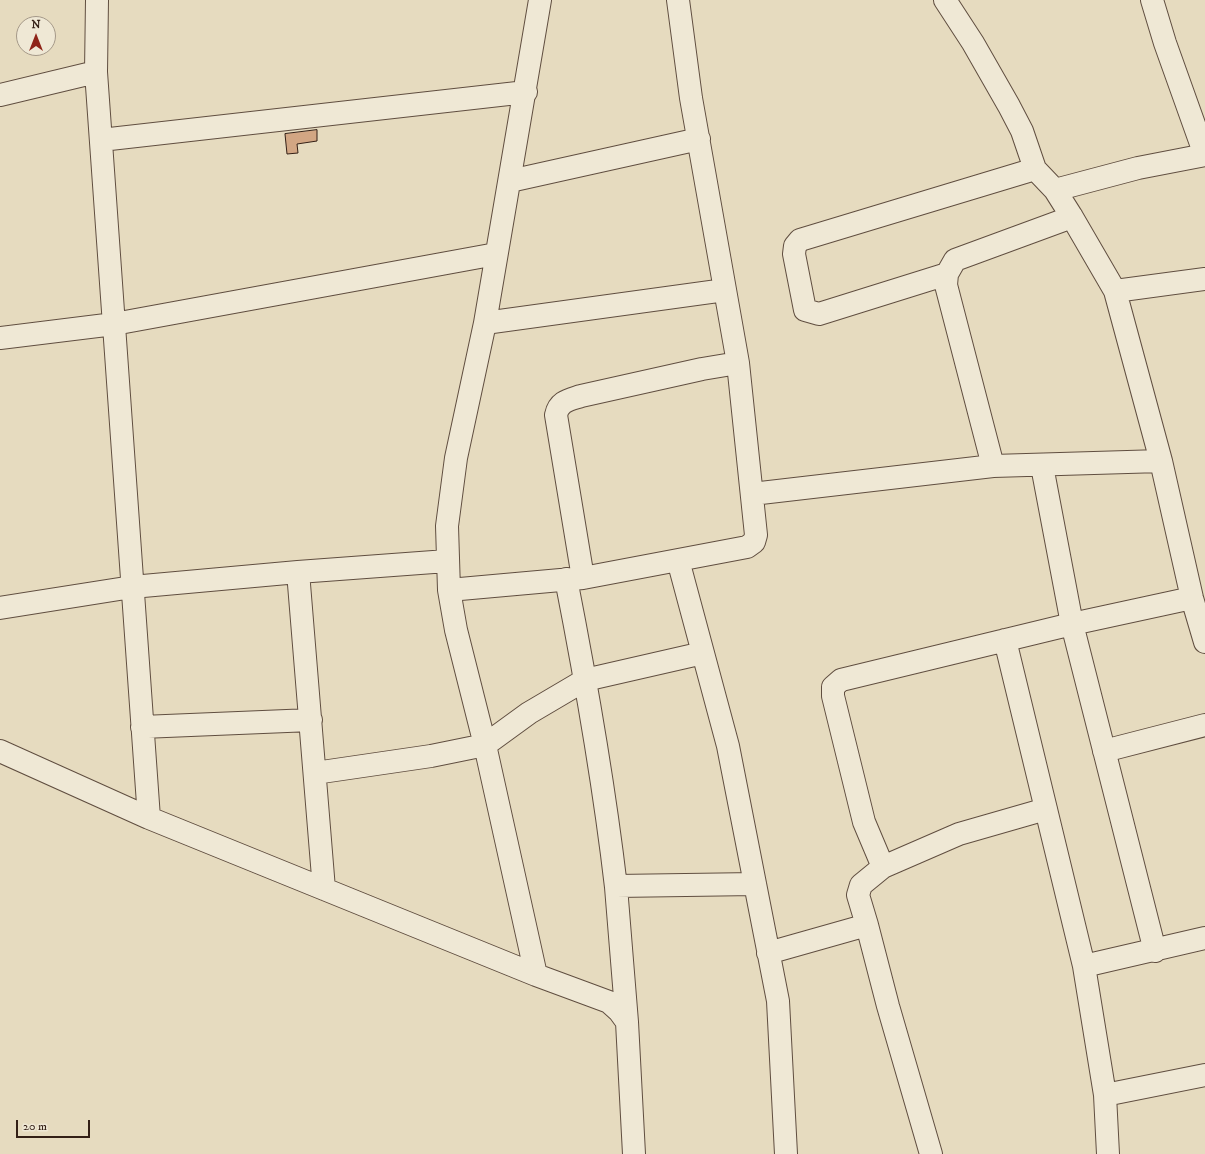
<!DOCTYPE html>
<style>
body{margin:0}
#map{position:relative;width:1205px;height:1154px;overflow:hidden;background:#e6dbbf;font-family:"IM FELL DW Pica",serif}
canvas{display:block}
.north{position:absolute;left:16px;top:16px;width:40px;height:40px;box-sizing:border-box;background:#efe8d5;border:1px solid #a49888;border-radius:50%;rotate:0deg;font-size:11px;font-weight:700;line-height:16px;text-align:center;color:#331f15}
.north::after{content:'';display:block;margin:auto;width:14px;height:18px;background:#8f2418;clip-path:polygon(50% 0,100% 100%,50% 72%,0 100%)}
.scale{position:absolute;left:16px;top:1120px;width:74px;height:18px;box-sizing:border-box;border:2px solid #331f15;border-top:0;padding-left:5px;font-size:12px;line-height:14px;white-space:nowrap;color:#331f15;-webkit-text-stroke:3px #efe8d5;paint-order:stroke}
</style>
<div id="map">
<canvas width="1205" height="1154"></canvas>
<div class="north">N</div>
<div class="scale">20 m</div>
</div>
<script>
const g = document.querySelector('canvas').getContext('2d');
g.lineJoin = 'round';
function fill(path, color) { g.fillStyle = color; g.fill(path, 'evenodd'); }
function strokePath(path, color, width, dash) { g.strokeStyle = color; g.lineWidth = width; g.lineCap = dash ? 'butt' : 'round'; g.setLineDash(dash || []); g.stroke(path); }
const building = new Path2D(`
 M317,130v11l-20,3 1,9 -11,1 -2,-20z`);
const minor = new Path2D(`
 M97,0l-1,72 53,746
 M945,0l28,43 36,63 13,25 13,38 20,21 17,27 43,74 46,170 31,137 13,44
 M1152,0l13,43 40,112
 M0,95l96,-23
 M101,140l425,-48
 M510,181l189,-42
 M1055,190l83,-22 67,-13
 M947,274l-128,40 -14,-4 -11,-56 1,-8 5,-6 235,-71
 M1115,291l90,-12
 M485,323l240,-33
 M0,338l114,-14 382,-70
 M993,466l-47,-181 1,-11 8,-14 117,-43
 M1042,466l30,158 83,327
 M752,494l241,-28 168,-5
 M678,560l50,186 50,255 8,153
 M298,572l26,317
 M583,578l-27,-163c3,-14 13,-15 25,-19l121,-27 36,-6
 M566,579c20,102 38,205 50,308 4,45 7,90 11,135
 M449,590l134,-12 164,-31 7,-5 2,-7 -18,-172 -47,-265 -13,-98
 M0,608l132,-21 166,-15 149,-11
 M1005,640l79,326 21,129 3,59
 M142,727l169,-7
 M0,751l149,67 387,157 73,27 10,9 8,11 7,132
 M1104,751l101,-26
 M315,773l116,-17 54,-11 44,-32 56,-33 118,-27
 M883,867l-19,-45 -31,-126v-9l8,-7 231,-56 120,-26
 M616,886l139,-2
 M867,925l-9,-30 3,-10 22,-18 76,-33 87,-25
 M768,953l99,-28 21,81 43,148
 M1084,966l121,-28
 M536,975l-51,-230 -29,-115 -7,-40 -2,-64 9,-68 29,-135 55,-323
 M1105,1095l100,-20`);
fill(building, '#d2a683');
strokePath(building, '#331f15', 1);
strokePath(minor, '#604e40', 24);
strokePath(minor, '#efe8d5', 22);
</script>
